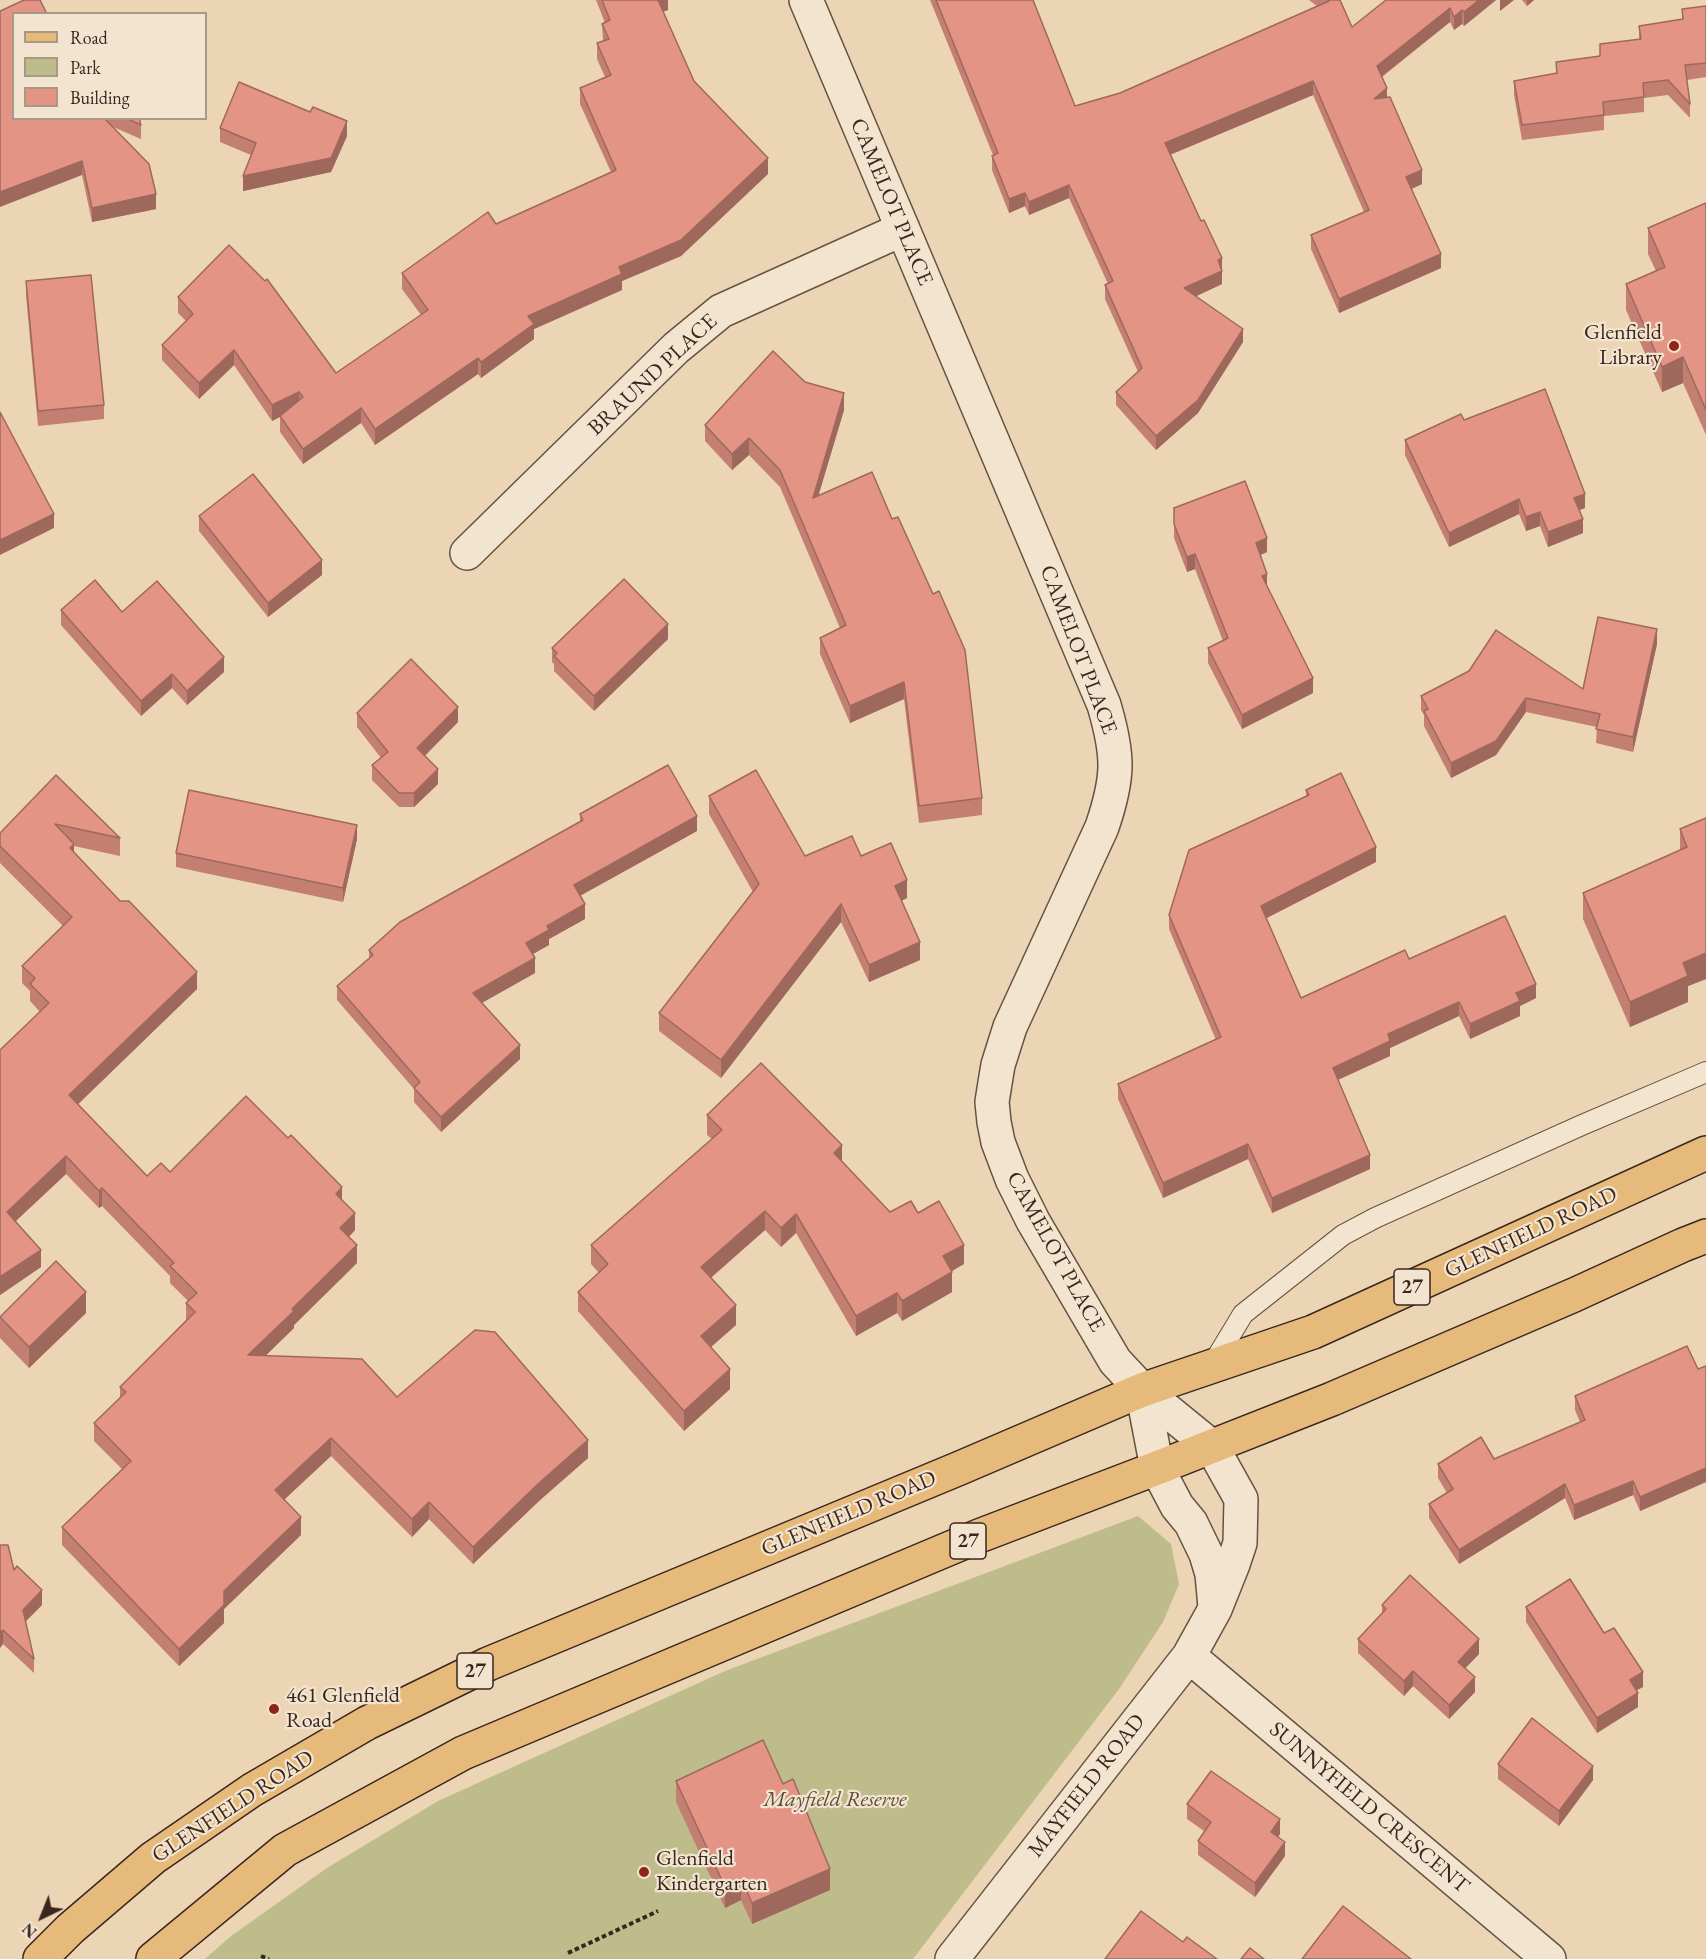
<!DOCTYPE html>
<style>
body{margin:0}
#map{position:relative;width:1706px;height:1959px;overflow:hidden;background:#ecd5b5;font-family:"EB Garamond",serif}
canvas{display:block}
.legend{position:absolute;left:12px;top:12px;width:195px;height:108px;box-sizing:border-box;background:#f3e4cf;border:2px solid #a99889;margin:0;padding:8px 10px;list-style:none;font-size:18px;color:#3a261f}
.legend li{display:flex;align-items:center;gap:12px;height:30px}
.legend b{width:30px;border:2px solid #a99889}
.north{position:absolute;left:12px;top:1887px;width:60px;height:60px;-webkit-text-stroke:4px #f3e4cf;paint-order:stroke;rotate:223deg;font-size:16px;font-weight:700;line-height:24px;text-align:center;color:#3a261f}
.north::after{content:'';display:block;margin:auto;width:21px;height:27px;background:#3a261f;clip-path:polygon(50% 0,100% 100%,50% 72%,0 100%)}
</style>
<div id="map">
<canvas width="1706" height="1959"></canvas>
<ul class="legend">
<li><b style="height:8px;background:#e6ba7a"></b>Road</li>
<li><b style="height:16px;background:#bdbc8a"></b>Park</li>
<li><b style="height:16px;background:#e39485"></b>Building</li>
</ul>
<div class="north">N</div>
</div>
<script>
const g = document.querySelector('canvas').getContext('2d');
g.lineJoin = 'round';
function fill(path, color) { g.fillStyle = color; g.fill(path, 'evenodd'); }
function strokePath(path, color, width, dash) { g.strokeStyle = color; g.lineWidth = width; g.lineCap = dash ? 'butt' : 'round'; g.setLineDash(dash || []); g.stroke(path); }
function label(font, color, halo, rows, align = 'center') {
  g.font = font + ' "EB Garamond",serif'; g.lineWidth = 4.5; g.setLineDash([]); g.textBaseline = 'middle'; g.strokeStyle = halo; g.fillStyle = color; for (const [text, x, y, turn = 0] of rows) {
    g.save(); g.translate(x, y); g.rotate((+turn || 0) * Math.PI / 180); g.textAlign = isNaN(turn) ? turn : align; if (halo) g.strokeText(text, 0, 0); g.fillText(text, 0, 0); g.restore();
  }
}
const green = new Path2D(`
 M1138,1516l33,28 8,40 -16,38 -44,67 -206,270h-708l26,-23 96,-68 111,-67 287,-130z`);
const path = new Path2D(`
 M568,1953l90,-42
 M261,1956l8,3`);
const service = new Path2D(`
 M1211,1367l32,-53 100,-79 32,-17 207,-93 124,-53`);
const minor = new Path2D(`
 M806,0l298,705c15,51 15,72 -2,122l-92,200 -12,38 -3,18 -3,19 2,20 4,20 14,37 21,42 82,140 27,29 70,57 29,52 -1,44 -7,21 -18,45 -26,47 -237,303
 M467,553l209,-205 45,-37 182,-82
 M1142,1390l15,78 20,38 14,17 15,31 6,20 3,33
 M1189,1656l360,303`);
const primary = new Path2D(`
 M40,1959l30,-30 83,-71 99,-68 115,-67 121,-59 472,-196 182,-78 171,-58 393,-179
 M153,1959l132,-109 178,-97 516,-217 178,-68 175,-69 242,-104 109,-50 23,-9`);
const wall = new Path2D(`
 M596,0h72v10l-5,2 31,69 74,93 -87,82 -59,25v9l-88,39v10l-53,39 -3,-4 -103,71 -14,-22 -58,41 -23,-32v-15l-8,4 -38,-56 -35,34 -37,-39v-15l24,-24 -8,-8v-16l158,76 85,-58 -19,-26v-16l94,-49 115,-52 -31,-68v-16l25,-11 -8,-18v-16l6,-2 -1,-17 3,-1z
 M930,0h103l42,106 45,-13 197,-87 -8,-6h31l12,27 34,-27h110l-32,26 -2,-2 -8,6 -4,-8 -68,55 5,20 35,87 -10,5 29,79 -102,45 -28,-64v-14l53,-23 -51,-117 -142,59 30,67 21,37v26l-26,12 47,46 -45,71 -42,37 -40,-45v-13l22,-20 -33,-73v-14l3,-1 -39,-86 -40,17 -4,-9 -16,7 -17,-43v-14l1,-1z
 M1522,0h12l-7,6z
 M1706,6v71l-19,3 3,24v14l-22,-23 -24,3v14l-40,4v14l-82,10 -8,-45v-14l42,-7v-12l44,-6 39,-16v-14l43,-7v-10z
 M14,118h125l2,7v14l-28,-12 43,82 -64,13 -10,-47z
 M220,128l127,8 -16,36 -88,19 8,-36 -31,-13z
 M1706,203v232l-23,-52 -21,9 -36,-82v-26l30,-13 -8,-17v-26z
 M26,281l78,124v14l-66,7 -12,-131z
 M805,382l39,28 -26,85 164,303v17l-63,8 -15,-124 -54,24 -30,-69v-16l20,-10 -60,-141 -31,-32 -17,15 -27,-29v-16z
 M1464,420l121,88 -5,2 3,23 -35,14 -8,-21 -14,5 -7,-17 -70,33 -44,-92v-15z
 M1174,508l93,44 -7,3 7,32 46,106 -71,36 -34,-66v-15l15,-7 -28,-72 -8,3 -13,-34z
 M199,516l123,59 -54,42 -69,-86z
 M61,610l61,2 102,60 -37,33 -15,-17 -31,28 -80,-91z
 M668,639l-74,72 -40,-40v-7l-2,-2v-14z
 M1657,644l-24,108 -37,-9 1,-16 -71,-15 -30,43 -45,23 -27,-52v-11l-3,-5v-14l48,-25 114,18z
 M357,713l101,9 -33,34 13,28 -24,23h-15l-27,-27v-15l9,-7 -24,-31z
 M56,775l64,63v18l-46,-10v6l123,137 -119,115 69,72 23,-4 172,28 13,30 -6,7 8,26 -63,62v3l-29,28 132,41 191,61 -49,43 -66,63 -44,-45 -17,18 -81,-81 -47,44 17,35 -77,74v14l-45,43 -117,-121v-18l60,-58 -28,-28v-18l26,-24v-12l66,-67v-17l2,-2 -18,-18v-7l-68,-70 -3,2 -33,-34 -50,47 25,46 -41,28v-245l40,-38 -10,-11v-10l-8,-8v-17l41,-40 -63,-63v-30z
 M1306,790l70,72 -110,56 35,80 108,-39 127,39 -16,8v10l-50,23 -11,-23 -69,32v8l-52,24 32,89 -98,44 -24,-54 -85,39 -45,-99v-15l98,-44 -47,-111v-14l137,-118z
 M709,796l96,60h56l46,42 -6,3 19,59 -51,22 -28,-60 -120,156 -62,-47v-18l94,-121 -44,-78z
 M580,814l117,17 -117,65 5,23 -36,20v6l-17,9 3,19 -54,30 39,56 -79,73 -27,-30v-13l-77,-89v-14l32,-28v-8l211,-128z
 M1706,818v161l-18,7v16l-58,25 -47,-108v-26l97,-42v-22z
 M357,839l-14,63 -167,-35v-14z
 M707,1115l135,47 48,50 28,1 46,51 -12,7v21l-50,29 -5,-8 -41,23 -60,-103 -15,14 -16,-17 -54,48 25,47 -26,22 20,42 -46,42 -106,-120v-19l21,-19 -8,-9v-19l121,-106 -5,-4z
 M86,1313l-57,55 -29,-30v-21z
 M1706,1366v116l-66,29 -7,-16 -59,25 -9,-22 -106,66 -30,-46v-14l18,-11 -9,-15v-14l56,-5 86,-37 -5,-12v-14l123,-27z
 M14,1570l28,35 -17,17 9,37v14l-31,-29 -3,4z
 M1382,1605l97,49 -14,14 10,24 -26,27 -36,-33 -9,10 -46,-43v-14l24,-26z
 M1526,1607l78,26 39,54 -7,3 2,17 -41,26 -71,-111z
 M1498,1764l95,16 -34,46 -61,-47z
 M676,1781l154,109 -78,34 -11,-24 -16,8 -49,-106z
 M1187,1804l93,30 -2,3 7,19 -30,41 -57,-42v-14l6,-10 -17,-12z`);
const shadedWall = new Path2D(`
 M657,0h11v10l-11,4z
 M1479,0h17l-32,26v-14z
 M1500,0h14l-14,11z
 M1527,0h7l-7,6z
 M1450,8v14l-73,58v-14z
 M1462,10v14l-8,6v-13z
 M1313,81v14l-148,62v-14z
 M1387,88v14l-13,-3z
 M347,121v15l-16,36 -88,19v-15z
 M768,158v16l-87,82 -59,25v9l-88,39v10l-53,39v-16l47,-46 91,-49z
 M82,161v14l-82,32v-15z
 M1422,170v14l-16,7v-14z
 M1069,185v13l-40,17v-13z
 M1025,193v13l-16,7v-14z
 M156,194v15l-64,13v-14z
 M1441,254v14l-102,45v-14z
 M1222,258v26l-38,18v-14l34,-28z
 M1243,329v13l-45,71 -42,37v-14z
 M234,350v15l-35,34v-16z
 M1683,357v26l-21,9v-25z
 M478,358v16l-103,71v-16z
 M299,392v15l-27,14v-16z
 M844,393v17l-31,104v-16z
 M361,408v15l-58,41v-15z
 M749,438v17l-17,15v-16z
 M1585,494v14l-11,4v-14z
 M1519,499v15l-70,33v-14z
 M1540,512v14l-14,5v-14z
 M54,514v14l-54,27v-15z
 M1583,519v14l-35,14v-15z
 M1267,538v14l-11,5v-14z
 M1195,554v15l-8,3v-15z
 M322,560v15l-54,42v-14z
 M1267,574v15l-5,-13z
 M668,624v15l-74,72v-15z
 M1657,629v15l-24,108v-15z
 M224,657v15l-37,33v-14z
 M172,674v14l-31,28v-15z
 M1313,678v15l-71,36v-14z
 M904,682v17l-54,24v-17z
 M1526,698v14l-30,43 -45,23v-15z
 M458,707v15l-41,41v-15z
 M438,769v15l-24,23v-14z
 M697,816v15l-123,68v-14z
 M357,825v14l-14,63v-14z
 M74,844v17l-4,-13z
 M1376,847v15l-115,59v-15z
 M907,880v18l-12,6v-18z
 M585,904v15l-36,20v6l-23,13v-15l21,-17z
 M841,904v18l-120,156v-18z
 M920,942v18l-51,22v-17z
 M1706,953v26l-18,7v16l-58,25v-25l53,-39z
 M535,958v15l-62,35v-15z
 M197,972v17l-128,124v-18z
 M1536,984v14l-16,8v10l-50,23v-15l46,-31z
 M1459,1002v14l-69,32v8l-57,26v-14l55,-34z
 M520,1045v14l-79,73v-15z
 M1248,1144v15l-85,39v-15z
 M842,1145v19l-8,-11z
 M1370,1155v14l-98,44v-15z
 M66,1156v18l-59,55v-17z
 M342,1187v17l-6,-10z
 M102,1188v18l-3,2v-17z
 M765,1211v19l-64,56v-19z
 M355,1213v17l-15,16v-18z
 M796,1214v19l-15,14v-19z
 M357,1245v18l-63,62v3l-46,45v-18l44,-46z
 M964,1245v19l-21,12v-20z
 M41,1250v17l-41,28v-18z
 M952,1272v20l-50,29v-20z
 M86,1292v21l-57,55v-21z
 M897,1293v20l-41,23v-20z
 M736,1305v20l-35,31v-20z
 M730,1369v20l-46,42v-20z
 M331,1438v18l-56,52v-18z
 M588,1440v18l-49,43 -66,63v-17l66,-64z
 M1706,1468v14l-66,29v-14z
 M1633,1481v14l-59,25v-15z
 M1565,1484v14l-106,66v-14z
 M429,1502v17l-17,18v-18z
 M301,1517v18l-77,74v14l-45,43v-17l45,-58z
 M42,1590v15l-19,19v-14z
 M3,1630v14l-3,4v-15z
 M1479,1639v15l-21,22v-14z
 M1413,1671v15l-9,10v-15z
 M1643,1672v15l-13,7v-14z
 M1475,1677v15l-26,27v-14z
 M1638,1693v14l-41,26v-15z
 M1593,1766v14l-34,46v-15z
 M1280,1819v15l-9,12v-14z
 M1285,1842v14l-30,41v-14z
 M830,1869v21l-78,34v-21z
 M741,1879v21l-16,8v-21z`);
const building = new Path2D(`
 M24,0h16l7,14h-33v104h90l45,46 7,30 -64,14 -10,-47 -82,31v-181z
 M602,0h56l36,81 74,77 -87,82 -62,27 3,7 -94,42 6,8 -53,38 -3,-4 -103,71 -14,-21 -58,41 -23,-33 23,-19 -4,-5 -27,13 -38,-55 -35,33 -37,-38 31,-31 -15,-17 51,-52 36,36 2,-2 69,94 92,-63 -26,-37 86,-61 8,12 120,-54 -36,-82 31,-13 -14,-32 12,-4 -7,-15 8,-4z
 M936,0h97l42,106 45,-13 209,-92 -1,-1h12l12,27 34,-27h93l-15,12 -2,-2 -8,7 -4,-9 -73,58 10,22 -13,11 16,-2 32,73 -16,7 35,77 -102,45 -28,-64 58,-25 -56,-129 -148,62 36,78 3,-1 18,38 -4,2 4,11 -38,17 59,41 -45,71 -42,36 -40,-44 26,-24 -37,-83 8,-4 -44,-96 -40,17 -4,-9 -16,6 -17,-43 6,-3z
 M1706,6v57l-21,2 5,39 -22,-24 -25,3 1,14 -41,5 1,13 -82,10 -8,-44 43,-8 -1,-11 44,-6v-12l41,-5 -2,-13 44,-7 -1,-10z
 M239,82l71,30 3,-5 34,14 -16,37 -88,18 13,-33 -36,-15z
 M126,118h13l2,7z
 M1706,203v207l-23,-53 -21,10 -36,-83 39,-17 -17,-39z
 M91,275l13,130 -66,6 -12,-130z
 M773,351l32,31 39,11 -31,105 59,-26 20,47 6,-2 35,77 6,-3 26,59 17,148 -63,8 -15,-124 -54,24 -30,-68 26,-13 -66,-155 -31,-32 -17,16 -27,-29z
 M1545,389l40,105 -11,4 9,21 -35,13 -8,-20 -14,5 -7,-18 -70,34 -44,-93 56,-26 3,6z
 M0,412l54,102 -54,26z
 M253,474l69,86 -54,43 -69,-87z
 M1245,481l22,57 -11,5 11,31 -5,2 51,102 -71,37 -34,-67 20,-10 -33,-84 -8,3 -13,-33v-16z
 M624,579l44,45 -74,72 -40,-40 3,-3 -5,-5z
 M95,580l27,32 35,-31 67,76 -37,34 -15,-17 -31,27 -80,-91z
 M1598,617l59,12 -24,108 -37,-8 4,-15 -74,-16 -30,43 -45,22 -27,-52 4,-2 -7,-13 48,-25 27,-41 87,59z
 M411,659l47,48 -41,41 21,21 -24,24h-15l-27,-28 16,-13 -31,-39z
 M668,765l29,51 -123,69 11,19 -38,22 2,4 -23,13 9,15 -62,35 47,52 -79,72 -27,-29 6,-6 -83,-96 36,-31 -4,-5 31,-28 183,-102 -3,-6z
 M756,770l49,86 47,-20 9,20 30,-13 16,37 -12,6 25,56 -51,23 -28,-61 -120,156 -62,-47 100,-129 -50,-88z
 M1341,773l35,74 -115,59 40,92 104,-48 4,9 96,-43 31,68 -20,9 4,8 -50,23 -11,-22 -71,32 2,7 -57,27 37,87 -98,43 -24,-54 -85,39 -45,-99 103,-47 -52,-122 20,-65 120,-55 -3,-5z
 M56,775l64,63 -65,-14 19,20 -4,4 50,53h9l68,71 -128,123 78,81 14,-13 9,9 76,-76 42,42 3,-3 51,52 -6,7 19,19 -15,15 17,17 -65,64 2,2 -46,44 114,4 35,38 78,-67 20,2 93,108 -49,43 -66,64 -44,-45 -17,17 -81,-81 -56,52 26,27 -77,74v14l-45,44 -117,-122 69,-66 -37,-38 32,-31 -6,-5 75,-75 -9,-9 11,-10 -27,-27 4,-3 -72,-75 -3,3 -33,-35 -59,56 34,38 -41,27v-227l49,-47 -19,-19 5,-6 -13,-12 50,-49 -72,-71v-13z
 M189,790l168,35 -14,63 -167,-35z
 M1706,818v135l-23,10 5,13 -58,26 -47,-109 104,-46 -7,-18z
 M761,1063l81,82 -8,8 56,59 21,-11 7,12 21,-12 25,44 -21,11 9,16 -50,29 -5,-8 -41,23 -60,-102 -15,14 -16,-17 -64,56 35,38 -35,31 29,33 -46,42 -106,-119 30,-28 -17,-19 131,-115 -15,-15z
 M56,1261l30,31 -57,55 -29,-30z
 M1687,1346l11,23 8,-3v102l-66,29 -7,-16 -59,24 -9,-21 -106,66 -30,-46 24,-15 -15,-25 43,-27 13,22 91,-39 -10,-24z
 M0,1545h8l6,25 3,-4 25,24 -19,20 11,49 -31,-29 -3,3z
 M1410,1575l69,64 -21,23 17,15 -26,28 -36,-34 -9,10 -46,-42 28,-30 -4,-4z
 M1570,1579l34,54 10,-5 29,44 -13,8 8,13 -41,25 -71,-111z
 M1532,1718l61,48 -34,45 -61,-47z
 M763,1740l20,44 10,-5 37,90 -78,34 -11,-24 -16,8 -49,-106z
 M1211,1771l69,48 -9,13 14,10 -30,41 -57,-42 13,-19 -24,-18z
 M1343,1906l68,53h-109z
 M1141,1911l42,31 4,-5 30,22h-112z
 M1250,1948l14,11h-23z`);
const markers = [
 [1674,346,6,"#8f2418"],
 [274,1709,6,"#8f2418"],
 [644,1872,6,"#8f2418"]
];
const shields = [
 [1412,1287,36],
 [968,1541,36],
 [475,1671,36]
];
const shieldNames = [
 ["27",1412,1287],
 ["27",968,1541],
 ["27",475,1671]
];
const streetNames = [
 ["CAMELOT PLACE",891,202,67],
 ["BRAUND PLACE",653,375,-43],
 ["CAMELOT PLACE",1078,650,69],
 ["GLENFIELD ROAD",1531,1233,-25],
 ["CAMELOT PLACE",1055,1252,61],
 ["GLENFIELD ROAD",849,1514,-23],
 ["MAYFIELD ROAD",1087,1786,-52],
 ["GLENFIELD ROAD",233,1807,-33],
 ["SUNNYFIELD CRESCENT",1369,1808,40]
];
const poiNames = [
 ["Glenfield",1662,333,"right"],
 ["Library",1662,358,"right"],
 ["461 Glenfield",286,1696],
 ["Road",286,1721],
 ["Glenfield",656,1859],
 ["Kindergarten",656,1884]
];
const parkNames = [
 ["Mayfield Reserve",835,1800]
];
fill(green, '#bdbc8a');
strokePath(service, '#665244', 22);
strokePath(minor, '#665244', 36);
strokePath(primary, '#3a261f', 36);
strokePath(path, '#3a261f', 4, [4.5, 3]);
strokePath(service, '#f3e4cf', 20);
strokePath(minor, '#f3e4cf', 33);
strokePath(primary, '#e6ba7a', 33);
fill(wall, '#c37f72');
fill(shadedWall, '#9f685d');
fill(building, '#e39485');
strokePath(building, '#9f685d', 1.5);
for (const [x, y, r, color] of markers) { const dot = new Path2D(); dot.arc(x, y, r, 0, 2 * Math.PI); g.fillStyle = color; g.fill(dot); strokePath(dot, '#f3e4cf', 2); }
for (const [x, y, w] of shields) { const box = new Path2D(); box.roundRect(x - w / 2, y - 18, w, 36, 4.5); g.fillStyle = '#f3e4cf'; g.fill(box); strokePath(box, '#3a261f', 1.5); }
label('bold 21px', '#3a261f', null, shieldNames);
label('22px', '#3a261f', '#f3e4cf', streetNames);
label('22px', '#3a261f', '#f3e4cf', poiNames, 'left');
label('italic 22px', '#5b4c3a', '#f3e4cf', parkNames);
</script>
